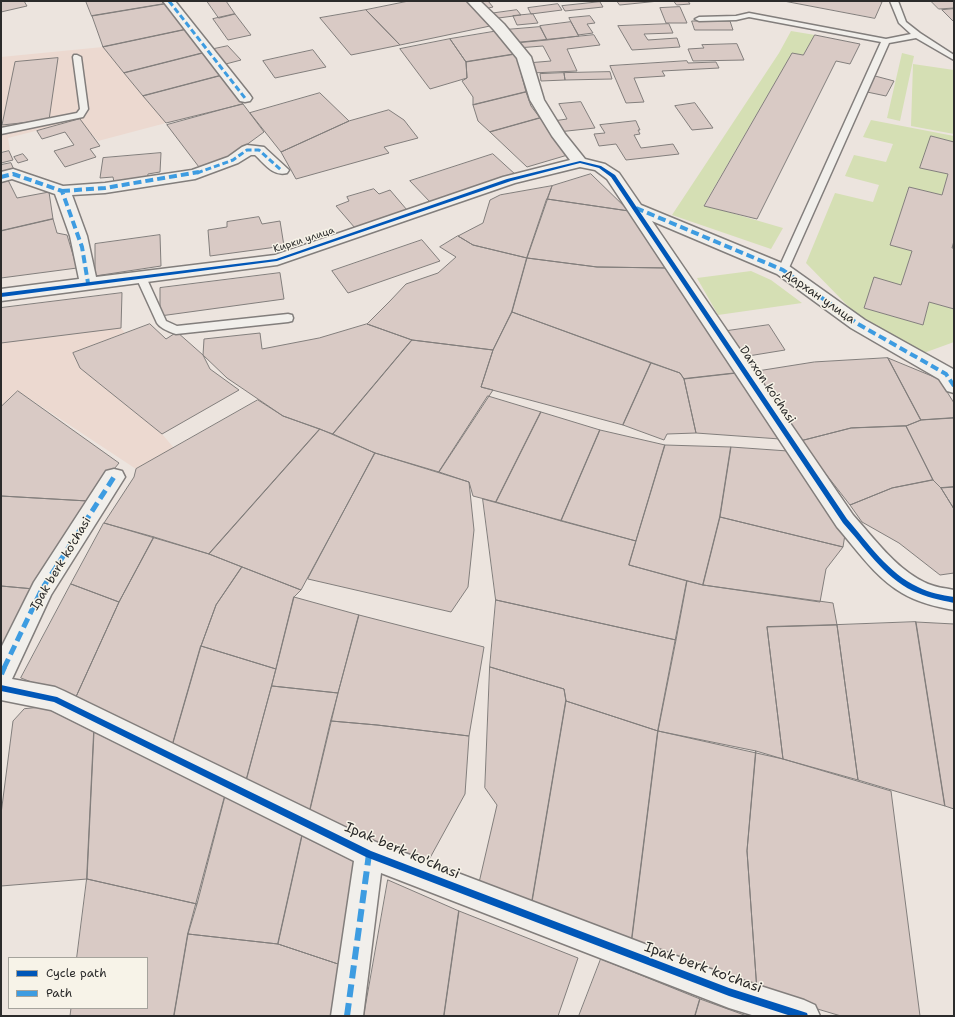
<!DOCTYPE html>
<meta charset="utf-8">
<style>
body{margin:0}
#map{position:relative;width:955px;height:1017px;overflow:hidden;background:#ece4de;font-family:"Shantell Sans",sans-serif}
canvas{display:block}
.frame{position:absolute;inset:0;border:2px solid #2b2b2b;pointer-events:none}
.legend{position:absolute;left:8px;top:957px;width:140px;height:52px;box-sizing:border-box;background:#f7f3e8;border:1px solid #a5a39c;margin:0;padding:5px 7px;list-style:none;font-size:12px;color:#2b2b2b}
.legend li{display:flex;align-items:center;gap:8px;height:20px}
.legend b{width:20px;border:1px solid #a5a39c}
</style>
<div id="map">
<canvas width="955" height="1017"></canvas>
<div class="frame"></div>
<ul class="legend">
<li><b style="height:5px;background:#0057b8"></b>Cycle path</li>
<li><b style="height:5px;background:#3d9ce1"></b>Path</li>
</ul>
</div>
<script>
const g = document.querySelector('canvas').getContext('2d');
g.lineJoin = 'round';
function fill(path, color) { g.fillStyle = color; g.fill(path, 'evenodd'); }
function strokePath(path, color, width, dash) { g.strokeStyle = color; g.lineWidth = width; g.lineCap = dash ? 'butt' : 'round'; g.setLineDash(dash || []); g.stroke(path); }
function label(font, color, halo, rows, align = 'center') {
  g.font = font + ' "Shantell Sans",sans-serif'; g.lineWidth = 3; g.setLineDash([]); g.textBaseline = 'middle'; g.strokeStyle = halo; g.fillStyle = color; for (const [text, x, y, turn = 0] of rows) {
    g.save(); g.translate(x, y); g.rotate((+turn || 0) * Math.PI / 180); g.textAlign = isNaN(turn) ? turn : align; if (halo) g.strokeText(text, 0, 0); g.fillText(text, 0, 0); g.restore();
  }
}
const built = new Path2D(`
 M103,47l63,76 -68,18 -20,-21 -70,18 2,12 -9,1v-94z
 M122,293l-1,35 4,5 -52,20 7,15 82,66 12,14 -38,21 -118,-78 -17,16v-99z`);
const green = new Path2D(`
 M791,31l24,4 -12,20 -11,-2 -88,152 79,23 -12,21 -99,-34 107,-162z
 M902,53l12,3 -14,65 -13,-3z
 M913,64l41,6v64l-43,-8z
 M871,120l83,16v6l-23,-6 -11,32 28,6 -6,21 -33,-8 -19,58 22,6 -11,34 -27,-7 -10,30 59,17 6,-23 25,7v33l-33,12 -41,-15 -74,-76 29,-70 38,9 6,-17 -34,-9 9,-21 32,7 7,-18 -30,-7z
 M751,271l20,9 31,23 -84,12 -21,-37z`);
const building = new Path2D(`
 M1,1h23l3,5 -26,6z
 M86,1h75l3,3 -72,12z
 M207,1h19l9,13 -16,4z
 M409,1h57l24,25 -90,19 -34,-35z
 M488,1l5,6 -9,2 -7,-7z
 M617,1h42l-39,4z
 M674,1h14l2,3 -13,1z
 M784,1h94l4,1 -7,16z
 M931,1h23v7l-15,1z
 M600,2l3,5 -38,4 -3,-5z
 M164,4l24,25 -85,18 -11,-31z
 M558,4l4,6 -31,4 -3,-6z
 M680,7l7,16h-21l-6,-15z
 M954,9v13l-12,-12z
 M366,10l34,35 -49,10 -31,-37z
 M517,10l4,5 -30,4 -3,-5z
 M235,14l16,21 -23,5 -15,-21z
 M533,14l5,9 -21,2 -4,-9z
 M590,16l5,7 -8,1 6,9 -15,2 -9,-17z
 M692,21h38l3,9h-38z
 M571,22l8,14 -32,4 -7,-14z
 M669,24l4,9 -29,1 4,6 29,-2 3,9 -48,3 -14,-24z
 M540,27l7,13 -32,3 -11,-13z
 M188,29l19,23 -83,21 -21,-26z
 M498,31l18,23 -50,8 -16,-23z
 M594,35l6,10 -33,4 10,22 -46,2 -4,-10 24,-2 -8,-15 -26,2 -2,-5z
 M815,35l45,9 -10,20 -14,-3 -79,158 -53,-13 88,-153 11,2z
 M450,39l16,23 1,16 -37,11 -30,-40z
 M737,44l7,16 -51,1 -5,-12 16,-1 -2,-3z
 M228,46l13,14 -19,5 -13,-15z
 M313,50l13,17 -51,11 -12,-17z
 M207,52l16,23 -80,21 -19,-23z
 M516,54l10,38 -53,13v-8l-11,-16 5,-3 -1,-16z
 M58,58l-9,62 -47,5 13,-63z
 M687,61l1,2 28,-1 3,6 -57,3 3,5 -31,2 10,24 -18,1 -16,-37z
 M610,72l2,7 -47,1 -1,-7z
 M564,73l1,7 -24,1 -1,-7z
 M223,75l20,29 -77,19 -23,-27z
 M875,76l19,5 -8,15 -19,-4z
 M526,92l5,14 9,12 -50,14 -12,-11 -5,-16z
 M320,93l29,28 -68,31 -31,-39z
 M581,102l14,26 -37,4 -5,-11 14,-2 -8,-15z
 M695,103l18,25 -21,2 -17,-24z
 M243,104l21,28 -41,30 -21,9 -35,-46z
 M389,110l15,10 14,18 -34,9 5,6 -93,26 -15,-27 68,-31z
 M540,118l31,36 -44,13 -37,-35z
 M80,119l20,27 -10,3 6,8 -31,10 -11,-16 20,-6 -9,-13 -23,7 -5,-8z
 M636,121l4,9h-2l2,4 -6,1 7,13 32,-4 6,10 -53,6 -10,-16 -17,2 -5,-12 11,-1 -5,-8z
 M931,136l23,6v99l-2,7h2v61l-25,-7 -6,23 -59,-17 10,-31 27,8 11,-34 -22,-6 19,-58 33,8 6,-21 -28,-6z
 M9,151l4,9 -12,3v-10z
 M161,153l-1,19 -12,2 -1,4 -33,4 -1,-5 -13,1 3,-20z
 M23,154l5,6 -10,3 -4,-6z
 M493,154l23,21 -85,28 -21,-22z
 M11,163l4,9 -14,4v-11z
 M591,174l38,37 -82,-12 5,-13z
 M8,180l9,18 32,-6 4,27 -52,12v-48z
 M552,186l-25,72 -54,-13 -15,-9 25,-13 7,-23 10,-5z
 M374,189l5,5 11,-4 17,20 -52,18 -19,-22 13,-5 -2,-4z
 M547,199l82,12 39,57 -71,-1 -70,-9z
 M259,217l3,7 18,-3 4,25 -74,10 -2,-26 19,-3v-5z
 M53,219l4,14 10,2 10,33 -76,10v-47z
 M160,235l1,31 -66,10v-32z
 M458,236l15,9 54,13 -15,54 -19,38 -81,-10 -45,-16 23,-23 16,-17 32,-11 18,-16 -16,-10z
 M422,240l18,21 -92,32 -16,-22z
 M527,258l70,9 71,1 69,105 -53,6 -4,-6 -168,-61z
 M280,273l4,26 -124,17v-28z
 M122,293l-1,35 -120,15v-35z
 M512,312l139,51 -28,62 -142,-38 12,-37z
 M150,324l16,15 11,-7 26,23 7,14 29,21 -77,44 -82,-66 -7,-15z
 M367,324l45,16 -79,94 -50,-18 -56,-38 -24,-23 1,-16 56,-6 2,16 57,-11z
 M769,325l16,25 -43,7 -15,-26z
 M412,340l81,10 -12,37 12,3 -54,82 -64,-19 -42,-19z
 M888,358l51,21 15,24v15l-33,2z
 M888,358l33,62 -15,6 -55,2 -51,13 -49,-69 63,-10z
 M651,363l29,10 4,6 12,54 -29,1 -3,6 -41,-15z
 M737,373l43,66 -84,-6 -12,-54z
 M18,391l101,72 -31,38 -87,-5v-89z
 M488,396l53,16 -45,90 -23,-6 -4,-14 -30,-10z
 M258,400l25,16 37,13 -111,125 -105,-31 30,-46 2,-8z
 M541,412l59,18 -39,91 -65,-19z
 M954,418v69l-13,1 -8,-8 -27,-54 15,-6z
 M906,426l27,54 -41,8 -42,17 -50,-64 51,-13z
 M320,429l55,24 -74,137 -92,-36z
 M600,430l65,15 -29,96 -75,-20z
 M665,445l66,2 -11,70 -17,68 -74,-20z
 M731,447l57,4 58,77 -3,19 -123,-30z
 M375,453l94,29 5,48 -6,57 -17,25 -143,-33z
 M933,480l8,8 13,21v64l-14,2 -41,-32 -37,-21 -12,-17 42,-17z
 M954,487v22l-13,-21z
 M1,496l87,5 -54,88 -33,-3z
 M483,499l153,42 -7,24 58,16 -11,59 -180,-40z
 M720,517l123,30 -17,22 -6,33 -117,-17z
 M104,523l50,14 -35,65 -48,-18z
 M154,537l55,17 33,13 -26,38 -15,41 -28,97 -98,-44 44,-97z
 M242,567l59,23 -7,7 -18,72 -75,-23 15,-41z
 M687,581l16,4 130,18 4,22 -70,2 16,132 -125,-28z
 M71,584l48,18 -44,97 -54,-21z
 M1,586l33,3 -33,66z
 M294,597l65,18 -21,78 -66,-7z
 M496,600l180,40 -18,91 -92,-30 -2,-12 -74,-22z
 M359,615l125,32 -15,89 -92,-11 -46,-4z
 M916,622l38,2v185l-9,-3z
 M916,622l29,184 -87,-26 -21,-155z
 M837,625l21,155 -75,-21 -16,-132z
 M201,646l75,23 -31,116 -72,-42z
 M490,667l74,22 2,12 -35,207 -53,-21 19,-82 -12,-17z
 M272,686l66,7 -28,117 -65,-25z
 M566,701l92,30 -27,215 -100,-38z
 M44,707l50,25 -7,147 -86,7v-72l12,-93 11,-12z
 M331,721l46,4 92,11 -4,58 -40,73 -115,-57z
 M658,731l98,20 -9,100 10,140 -126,-45z
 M94,732l131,64 -28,108 -110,-25z
 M756,751l135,40 29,225h-79l-84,-25 -10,-140z
 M225,796l77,40 -24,108 -90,-10z
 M302,836l61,30 -16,101 -69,-23z
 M87,879l110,25 -9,30 -14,82h-104l1,-8h76v-50h-70z
 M388,880l71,31 -15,105h-80z
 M459,911l119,47 -20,58h-114z
 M188,934l90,10 69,23 -8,49h-165z
 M601,959l99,40 -5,17h-116z
 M700,999l47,17h-52z`);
const service = new Path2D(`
 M890,1h8l8,21 14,11 34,22v5l-38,-22 -27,5 -101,227 -1,2h-8l-1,-2 103,-228 -132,-25 -13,3 -37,1 -4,-2 4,-2 37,-1 13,-3 137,26 25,-5 -12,-11z
 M74,55h3l4,2 7,52 -5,8 -82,17v-6l76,-15 3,-4 -7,-52z
 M141,274l5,3 20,44 11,5 111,-12 4,1 1,3 -1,3 -4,1 -112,12c-6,-2 -16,-6 -19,-11l-21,-46z`);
const minor = new Path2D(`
 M163,1h12l75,94 2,3 -2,3 -5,1 -5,-1z
 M467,1h13l24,23 27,33 13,43 21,34 20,25 20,5 14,9 22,32 148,61 76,54 88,49 1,24 -7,-2 -8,-12 -88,-51 -74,-54 -125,-53 201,294c21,23 42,53 71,67 9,5 20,6 30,8v20c-18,-3 -37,-8 -52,-17 -27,-16 -45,-43 -65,-66l-230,-348 -12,-9 -15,-3 -65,16 -238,82 -276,36v-12l78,-10 -9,-43 -15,-42 -43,-15 -11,3v-10l12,-3 50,17 42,-3 87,-13 36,-13 14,-10 5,-2 17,2 25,23 -2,3c-14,4 -23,-10 -32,-18h-4l-13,8 -43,16 -90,14 -33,2 15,41 9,41 179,-22 228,-78 67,-17 -18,-24 -22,-36 -13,-42 -23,-28z
 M114,469l8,2 3,6 -74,118 -39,84 43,8 9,4 312,151 353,134 75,24 11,5 5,11h-65l-26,-8 -348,-135 -18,143h-32l23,-155 -303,-151 -50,-10v-52l33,-66 72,-111z`);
const quietFar3 = new Path2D(`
 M169,1l76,97
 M197,173l36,-13 14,-10h12l22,20`);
const quietFar2 = new Path2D(`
 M1,177l12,-3 49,17 20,56 6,36
 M62,191l43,-3 94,-16
 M636,208l147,62 75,54 88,50 8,12`);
const quietFar1 = new Path2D(`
 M4,668l38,-79 72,-112`);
const quiet = new Path2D(`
 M1,674l3,-7
 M347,1016l22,-162`);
const cycleway = new Path2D(`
 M580,161l21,5 14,9 232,344c21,24 42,55 71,68 11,6 24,8 36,10v6c-14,-3 -28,-6 -41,-12 -29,-14 -49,-45 -70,-68l-232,-346 -12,-9 -19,-5 -69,18 -234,80 -276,36v-4l275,-34 231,-80z
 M1,685l56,12 314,154 358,137 75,24 3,1 1,3h-17l-62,-20 -363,-139 -312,-155 -53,-11z`);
const farStreetnames = [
 ["Кирки улица",304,240,-18]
];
const streetNames = [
 ["Дархан улица",819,297,35],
 ["Darxon ko'chasi",767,385,56],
 ["Ipak berk ko'chasi",61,564,-59]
];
const nearStreetnames = [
 ["Ipak berk ko'chasi",402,851,23],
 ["Ipak berk ko'chasi",703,968,20]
];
fill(built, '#ecd9d0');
fill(green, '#d5dfb4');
fill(building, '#d9cac5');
strokePath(building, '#827e7c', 1);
strokePath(service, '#827e7c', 3);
strokePath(minor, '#827e7c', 3);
fill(service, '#f1efeb');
fill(minor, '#f1efeb');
strokePath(quietFar3, '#3d9ce1', 3, [6, 3]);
strokePath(quietFar2, '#3d9ce1', 4, [8, 4]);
strokePath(quietFar1, '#3d9ce1', 5, [10, 5]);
strokePath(quiet, '#3d9ce1', 6, [13, 6]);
fill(cycleway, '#0057b8');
label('10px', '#2b2b2b', '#f7f3e8', farStreetnames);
label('12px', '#2b2b2b', '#f7f3e8', streetNames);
label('14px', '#2b2b2b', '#f7f3e8', nearStreetnames);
</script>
